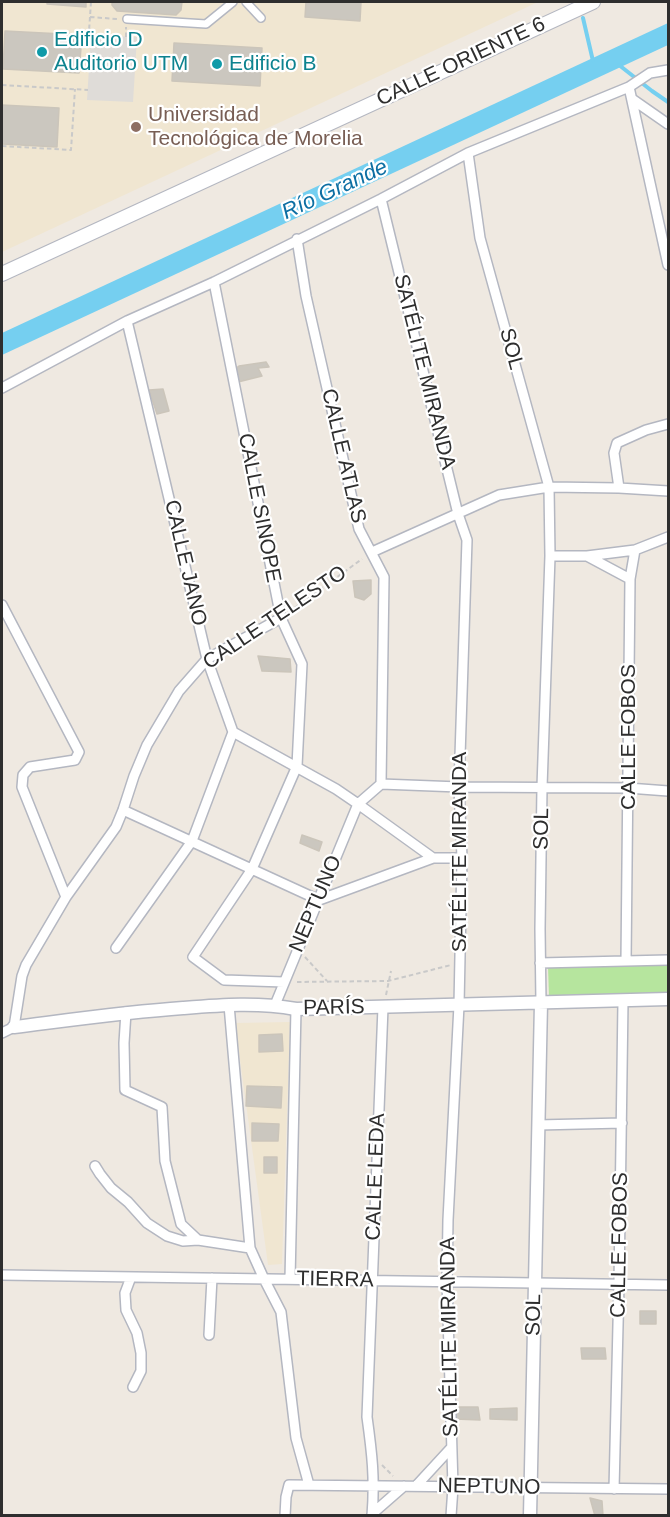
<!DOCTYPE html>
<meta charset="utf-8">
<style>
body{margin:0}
#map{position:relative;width:670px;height:1517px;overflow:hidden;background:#efe9e1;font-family:Helvetica,sans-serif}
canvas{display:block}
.frame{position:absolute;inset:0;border:3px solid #2e2e2e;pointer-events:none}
</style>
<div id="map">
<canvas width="670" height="1517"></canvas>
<div class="frame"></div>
</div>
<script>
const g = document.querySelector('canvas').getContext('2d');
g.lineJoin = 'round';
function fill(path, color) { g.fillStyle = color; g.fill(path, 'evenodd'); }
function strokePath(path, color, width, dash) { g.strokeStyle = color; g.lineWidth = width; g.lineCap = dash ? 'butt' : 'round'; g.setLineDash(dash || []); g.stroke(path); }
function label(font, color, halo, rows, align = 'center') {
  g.font = font + ' Helvetica,sans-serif'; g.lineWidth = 4.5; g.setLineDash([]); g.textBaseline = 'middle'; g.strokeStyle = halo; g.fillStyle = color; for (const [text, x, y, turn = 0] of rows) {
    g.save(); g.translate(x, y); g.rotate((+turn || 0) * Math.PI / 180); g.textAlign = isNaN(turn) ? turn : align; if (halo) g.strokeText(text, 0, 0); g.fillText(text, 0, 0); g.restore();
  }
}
const education = new Path2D(`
 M2,2h536l-536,250z
 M290,1022l-8,242 -14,1 -33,-242z`);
const green = new Path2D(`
 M668,965v28l-119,3 -1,-29z`);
const plaza = new Path2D(`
 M91,35l46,2 -4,65 -46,-2z`);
const water = new Path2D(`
 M668,23v22l-666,310v-22z`);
const stream = new Path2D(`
 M583,18l10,43
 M619,65l33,26 16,11`);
const building = new Path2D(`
 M47,2h39v5l-39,-3z
 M112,2h70l-1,8 -5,5 -59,-4 -5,-6z
 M306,2h55l-1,19 -55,-4z
 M5,31l77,4 -3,38 -76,-4z
 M174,43l88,5 -2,38 -88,-5z
 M2,105l57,3 -2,39 -55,-3z
 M266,362l3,5 -11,1 4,8 -24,6 -3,-13 4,-3z
 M163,389l6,22 -12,3 -8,-24z
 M371,580v14l-7,6 -9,-3 -2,-16z
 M258,656l32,3 1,13 -29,-1z
 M302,835l20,7 -3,9 -19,-8z
 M282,1034l1,17 -24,1v-17z
 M247,1086l35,1 -1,21 -35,-2z
 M252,1123l27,1 -1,17h-26z
 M264,1157h13v16h-13z
 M640,1311h16v13h-16z
 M581,1348h24l1,11h-24z
 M455,1407h23l2,13 -25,-1z
 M517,1408v12l-27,-1v-10z
 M590,1498l12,3 1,15h-8z`);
const path = new Path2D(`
 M91,2l-2,29 6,1 -1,3
 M90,17l27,2
 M126,37v-10
 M2,85l86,5
 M2,146l69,4 4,-61
 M289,612l73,-53
 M305,957l22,24
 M297,982l91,-1 63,-16
 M386,995l5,-24
 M382,1465l11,11`);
const pedestrian = new Path2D(`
 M246,2l15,16
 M127,19l79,5 27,-22`);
const minor = new Path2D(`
 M629,87l39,178
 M632,99l36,25
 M468,153l12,85 69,249 1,69 -8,231 -2,142 1,74
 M381,199l77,315 9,26 -8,247 3,71 -3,147 -11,215 -1,61 6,206 -2,29
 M214,282l67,336 21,46 -5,102 -45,103 -59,88 31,23 60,2
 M127,321l80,338 26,73 103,57 22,15 75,54h29
 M2,388l125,-67 87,-39 167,-83 87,-46 161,-66 21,-14 18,-3
 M619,488l-5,-35 3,-10 29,-13 22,-6
 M372,552l127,-57 50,-8 70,1 49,3
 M550,556h37l48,-6 33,-13
 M587,556l43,23
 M2,605l77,147 -4,8 -45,7 -7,8 -1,12 44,110
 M381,784l78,3 169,1 40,3
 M123,810l196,90 114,-42
 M116,948l76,-107 41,-109
 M626,961l4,-382 5,-29
 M540,963l128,-3
 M229,1005l21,243 14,31 17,33 15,126 13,47
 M275,1005l83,-201 23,-20 3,-207 -25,-48 -53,-233 -9,-57
 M126,1012l-2,31 1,47 37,17 3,54 16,63 17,16 52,8
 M2,1033l12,-6 8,-51 4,-11 40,-68 50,-70 7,-17 11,-34 13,-31 32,-54 28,-32 74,-41
 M538,1125l84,-2
 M95,1166l5,8 11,14 17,14 19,21 20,13 16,5 15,-1
 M2,1275l666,10
 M131,1277l-6,16 1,17 11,23 4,20v18l-8,16
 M290,1279l6,-270
 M209,1335l3,-57
 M416,1486l35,-38
 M614,1489l5,-205 4,-283
 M372,1514l32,-28
 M285,1516l1,-19 3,-12 379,4
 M372,1516c3,-37 0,-63 -5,-99l16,-410`);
const tertiary = new Path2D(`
 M14,1027c56,-7 112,-15 169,-19 38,-3 75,-6 113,1l372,-10
 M530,1516l11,-513`);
const secondary = new Path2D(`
 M2,274l591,-272`);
const markers = [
 [42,52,6,"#0f9aa8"],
 [217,64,6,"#0f9aa8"],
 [136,127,6,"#8d6e63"]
];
const cultureNames = [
 ["Edificio D",54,40],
 ["Auditorio UTM",54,64],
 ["Edificio B",229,64]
];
const streetNames = [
 ["CALLE ORIENTE 6",461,62,-25],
 ["SOL",511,349,75],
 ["SATÉLITE MIRANDA",424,372,76],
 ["CALLE ATLAS",343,456,77],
 ["CALLE SINOPE",259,508,79],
 ["CALLE JANO",185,563,77],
 ["CALLE TELESTO",275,618,-34],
 ["CALLE FOBOS",629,737,-90],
 ["SOL",542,829,-89],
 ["SATÉLITE MIRANDA",460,852,-90],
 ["NEPTUNO",316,904,-67],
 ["PARÍS",334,1008,-1],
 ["CALLE LEDA",376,1177,-88],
 ["CALLE FOBOS",620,1245,-89],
 ["TIERRA",335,1280,1],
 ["SOL",534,1315,-89],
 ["SATÉLITE MIRANDA",450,1337,-91],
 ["NEPTUNO",489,1487,1]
];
const educationNames = [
 ["Universidad",148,115],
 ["Tecnológica de Morelia",148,139]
];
const waterNames = [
 ["Río Grande",335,190,-25]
];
fill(education, '#f0e6d1');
fill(green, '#b6e59e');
fill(plaza, '#dfdcd8');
fill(water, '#75cff0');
strokePath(stream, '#75cff0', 4);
fill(building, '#cbc7bf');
strokePath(building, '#cbc5ba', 1.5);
strokePath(pedestrian, '#b4b7c1', 10);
strokePath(minor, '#b4b7c1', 12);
strokePath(tertiary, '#b4b7c1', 15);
strokePath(secondary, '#b4b7c1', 16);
strokePath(path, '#c9c9c9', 2, [4.5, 3]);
strokePath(pedestrian, '#fff', 7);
strokePath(minor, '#fff', 9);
strokePath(tertiary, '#fff', 12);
strokePath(secondary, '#fff', 14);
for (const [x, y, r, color] of markers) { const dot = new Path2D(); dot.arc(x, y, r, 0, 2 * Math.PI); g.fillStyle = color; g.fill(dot); strokePath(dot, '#fff', 2); }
label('21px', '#0d838f', '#fff', cultureNames, 'left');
label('21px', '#2e2e2e', '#fff', streetNames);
label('21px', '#785e54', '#fff', educationNames, 'left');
label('italic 22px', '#0d6fa3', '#fff', waterNames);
</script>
